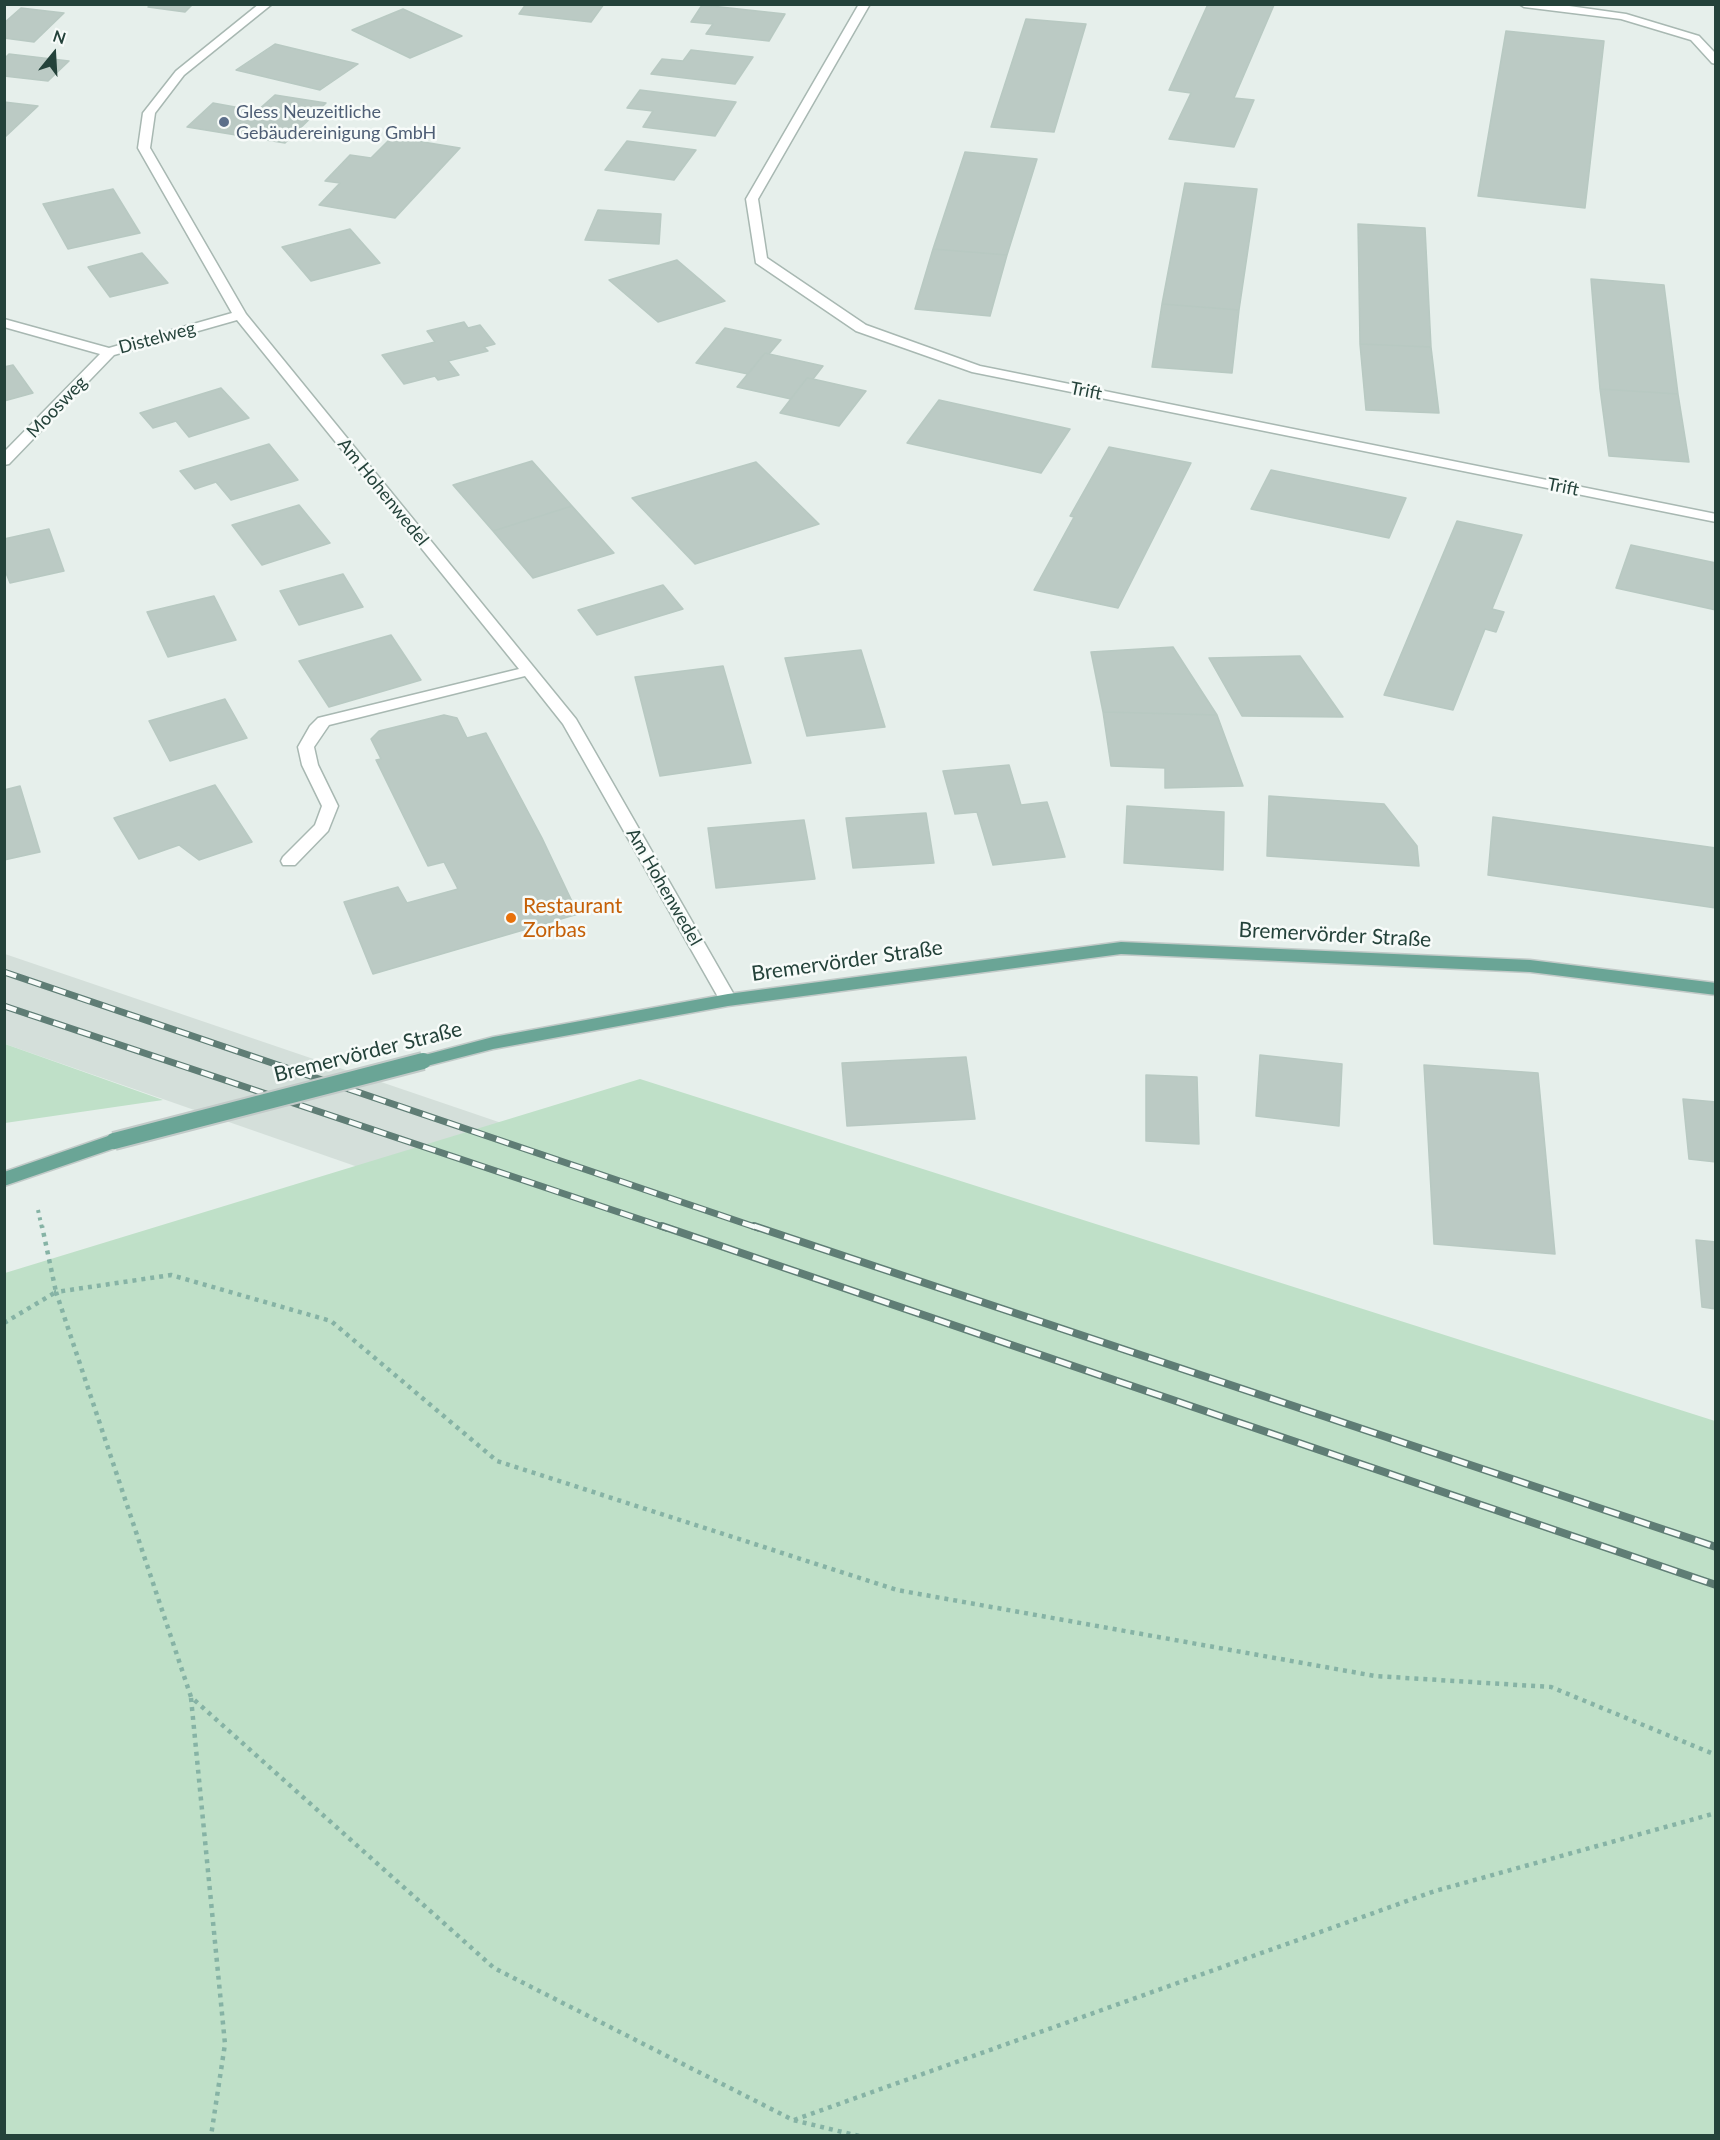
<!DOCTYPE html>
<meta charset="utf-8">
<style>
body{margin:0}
#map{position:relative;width:1720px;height:2140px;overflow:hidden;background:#e6efeb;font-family:Lato,sans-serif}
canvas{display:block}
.frame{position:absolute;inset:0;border:6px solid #24423a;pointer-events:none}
.north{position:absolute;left:24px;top:24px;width:60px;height:60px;-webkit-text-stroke:4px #f7fbf9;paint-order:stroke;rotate:18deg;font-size:16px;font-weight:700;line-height:24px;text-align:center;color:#24423a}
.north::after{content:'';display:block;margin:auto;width:21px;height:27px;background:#24423a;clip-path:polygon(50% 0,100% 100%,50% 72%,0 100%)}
</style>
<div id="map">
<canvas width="1720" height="2140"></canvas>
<div class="frame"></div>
<div class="north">N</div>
</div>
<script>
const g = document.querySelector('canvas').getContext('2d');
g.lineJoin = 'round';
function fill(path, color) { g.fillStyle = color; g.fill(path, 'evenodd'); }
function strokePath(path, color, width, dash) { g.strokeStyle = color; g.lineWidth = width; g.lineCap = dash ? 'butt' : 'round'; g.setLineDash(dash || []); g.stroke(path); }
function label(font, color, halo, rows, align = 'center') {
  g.font = font + ' Lato,sans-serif'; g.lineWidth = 5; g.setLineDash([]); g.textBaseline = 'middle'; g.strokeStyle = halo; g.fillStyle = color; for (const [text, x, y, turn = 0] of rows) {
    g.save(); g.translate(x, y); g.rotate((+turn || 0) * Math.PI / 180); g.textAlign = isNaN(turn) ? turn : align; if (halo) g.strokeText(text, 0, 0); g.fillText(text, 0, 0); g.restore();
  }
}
const built = new Path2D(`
 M5,954l1710,582v104l-1710,-596z`);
const green = new Path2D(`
 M5,1044l158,56 -158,23z
 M640,1079l1075,342v714h-1710v-862z`);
const building = new Path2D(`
 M151,4h42l-8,8 -37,-5z
 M526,4h78l-13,18 -72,-8z
 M1208,4l66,1 -40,93 20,2 -20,47 -65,-8 22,-46 -22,-3z
 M702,5l83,9 -16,27 -63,-7 7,-10 -22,-2z
 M21,8l43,5 -30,29 -30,-4v-15z
 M403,9l59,27 -52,22 -58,-28z
 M1026,19l60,5 -32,108 -63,-5z
 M1506,31l98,10 -19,167 -107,-12z
 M275,44l83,20 -38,26 -84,-20z
 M691,50l62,7 -18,27 -84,-10 11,-15 21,2z
 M9,54l60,7 -21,20 -44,-5v-17z
 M640,90l96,12 -21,34 -72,-9 10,-16 -26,-3z
 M275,95l51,8 -41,40 -98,-16 26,-24 44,8z
 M4,102l34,4 -34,32z
 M392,137l68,11 -65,70 -76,-13 21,-22 -15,-2 25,-26 21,3z
 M627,141l69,9 -22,30 -69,-10z
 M965,152l72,7 -30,96 -74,-6z
 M1185,183l72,6 -18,121 -77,-6z
 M113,189l27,44 -72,16 -25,-45z
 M598,210l63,4 -2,30 -74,-4z
 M1358,224l67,4 6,119 -71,-3z
 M350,229l30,34 -69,18 -29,-34z
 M933,249l74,6 -17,61 -75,-7z
 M142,253l26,30 -58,14 -22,-30z
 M677,260l48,41 -67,21 -49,-42z
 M1591,279l73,6 14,109 -78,-5z
 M1162,304l77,6 -7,63 -80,-6z
 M464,322l4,6 12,-3 15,19 -11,3 4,4 -40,10 11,14 -21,5 -3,-4 -31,8 -22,-29 53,-13 -8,-11z
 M725,328l56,12 -12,14 -4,-1 -17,21 -52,-11z
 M1360,344l71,3 8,66 -73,-3z
 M765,353l4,1 54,12 -10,13 -6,-1 -16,21 -54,-12z
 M13,365l20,28 -29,8v-34z
 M807,378l6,1 53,12 -27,35 -59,-13z
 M221,388l28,30 -60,19 -13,-16 -23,7 -13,-15z
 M1600,389l78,5 11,68 -80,-6z
 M939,400l131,29 -29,44 -134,-30z
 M269,444l29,36 -67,20 -15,-18 -21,7 -15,-18z
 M1109,447l82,16 -73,145 -84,-18 40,-73 -4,-1z
 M532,461l40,45 -79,25 -40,-46z
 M756,462l63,62 -124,40 -63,-66z
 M1271,470l135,28 -17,40 -138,-29z
 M299,505l31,38 -68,22 -30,-40z
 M572,506l42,47 -81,25 -40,-47z
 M1457,521l65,14 -30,74 12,3 -8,20 -11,-3 -32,81 -69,-15z
 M49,529l15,42 -54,12 -6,-15v-29z
 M1631,545l85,18v47l-100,-22z
 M343,574l20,33 -64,18 -19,-34z
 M663,585l20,24 -86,26 -19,-25z
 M214,596l22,44 -68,17 -21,-45z
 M391,635l30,45 -92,27 -30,-46z
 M1173,647l44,68 -114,-3 -12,-60z
 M861,650l24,77 -78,9 -22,-78z
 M1300,656l43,61 -101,-1 -33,-58z
 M723,666l28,97 -91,13 -25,-99z
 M225,699l22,39 -77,23 -21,-40z
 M1103,712l114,3 26,71 -78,2v-20l-54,-2z
 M444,715l13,3 10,20 19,-5 56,105 36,76 -205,60 -29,-72 54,-15 9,16 51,-14 -14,-27 -16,4 -52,-106 5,-1 -10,-20 8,-8z
 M1009,765l12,40 26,-3 18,55 -72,8 -16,-53 -22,2 -12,-43z
 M215,785l37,57 -53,18 -20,-15 -40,14 -25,-41z
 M20,786l20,66 -36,8v-70z
 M1269,796l115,8 33,42 2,20 -152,-10z
 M1127,806l97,6 -1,58 -99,-7z
 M926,813l8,50 -81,5 -7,-50z
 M1493,817l223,31v60l-228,-33z
 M804,820l11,59 -99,9 -8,-60z
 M1260,1055l82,9 -3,62 -83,-10z
 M966,1057l9,62 -128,7 -5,-63z
 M1424,1065l114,8 17,181 -121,-10z
 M1146,1075l51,2 2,67 -53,-3z
 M1683,1099l33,3v60l-27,-3z
 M1696,1240l20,2v67l-14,-2z`);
const pathFar1 = new Path2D(`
 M38,1210l4,18`);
const path = new Path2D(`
 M4,1323l52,-31 -14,-66
 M191,1698l34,346 -14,92
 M794,2120l641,-229 281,-78
 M859,2136l-66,-16 -299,-152 -303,-271 -135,-405 115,-17 160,46 166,140 400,129 478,86 176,11 165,68`);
const minor = new Path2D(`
 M259,4h13l-88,71 -29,38 -5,35 96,166 330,405 161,281 -3,4h-12l-159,-280 -38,-48 -196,49 -15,22 4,18 20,41 -10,25 -33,34h-12l-2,-4 2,-4 32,-32 7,-19 -20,-41 -4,-18 12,-21 8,-8 201,-49 -282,-349 -123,35 -105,109 -5,1v-13l96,-98 -96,-27v-8l105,29 123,-35 -94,-165 5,-35 33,-42z
 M859,4h11l-112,195 9,59 99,67 114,41 736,148v8l-744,-150 -116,-41 -100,-68 -10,-64z
 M1519,4h36l71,10 73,22 17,18v10l-4,-1 -21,-23 -70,-21 -97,-12z`);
const major = new Path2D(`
 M1121,942l409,18 186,23v12l-186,-23 -409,-18 -393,52 -235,43 -70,18 -6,-2 -3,-4 3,-4 76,-20 235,-43z
 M114,1134l7,2 2,5 -2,5 -117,40v-14z`);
const railFar1 = new Path2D(`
 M4,972l754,256
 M4,1006l662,222`);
const rail = new Path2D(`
 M662,1226l1054,359
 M754,1226l962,321`);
const majorBridge = new Path2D(`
 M114,1141l309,-80`);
const markers = [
 [224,122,6,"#5c6f8a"],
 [511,918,6,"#e8710a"]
];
const farServicenames = [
 ["Gless Neuzeitliche",236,112],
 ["Gebäudereinigung GmbH",236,133]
];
const farStreetnames = [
 ["Distelweg",157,338,-15],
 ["Trift",1086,391,11],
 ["Moosweg",57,407,-46],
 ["Trift",1563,487,11],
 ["Am Hohenwedel",383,492,51],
 ["Am Hohenwedel",664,887,60]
];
const foodNames = [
 ["Restaurant",523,906],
 ["Zorbas",523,930]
];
const streetNames = [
 ["Bremervörder Straße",1335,935,3],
 ["Bremervörder Straße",847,961,-8],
 ["Bremervörder Straße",368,1052,-14]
];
fill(built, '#d4dfda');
fill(green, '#bfe0c8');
fill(building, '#bbcac4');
strokePath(building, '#b8c9c2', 1.5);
strokePath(minor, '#a8b8b2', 3);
strokePath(major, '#c2cac8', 3);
strokePath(pathFar1, '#86b3a5', 4, [3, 4.5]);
strokePath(path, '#86b3a5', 4.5, [4, 5]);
fill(minor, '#fff');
fill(major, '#6aa596');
strokePath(railFar1, '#5f7d75', 7);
strokePath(rail, '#5f7d75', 8);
strokePath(railFar1, '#f7fbf9', 4.5, [13]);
strokePath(rail, '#f7fbf9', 5, [16]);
strokePath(majorBridge, '#c2cac8', 20, []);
strokePath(majorBridge, '#6aa596', 16);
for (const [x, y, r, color] of markers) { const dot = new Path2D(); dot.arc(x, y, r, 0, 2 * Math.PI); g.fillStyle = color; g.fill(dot); strokePath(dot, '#f7fbf9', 2); }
label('18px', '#4e5e75', '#f7fbf9', farServicenames, 'left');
label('18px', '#24423a', '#f7fbf9', farStreetnames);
label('21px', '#c56008', '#f7fbf9', foodNames, 'left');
label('21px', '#24423a', '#f7fbf9', streetNames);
</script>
